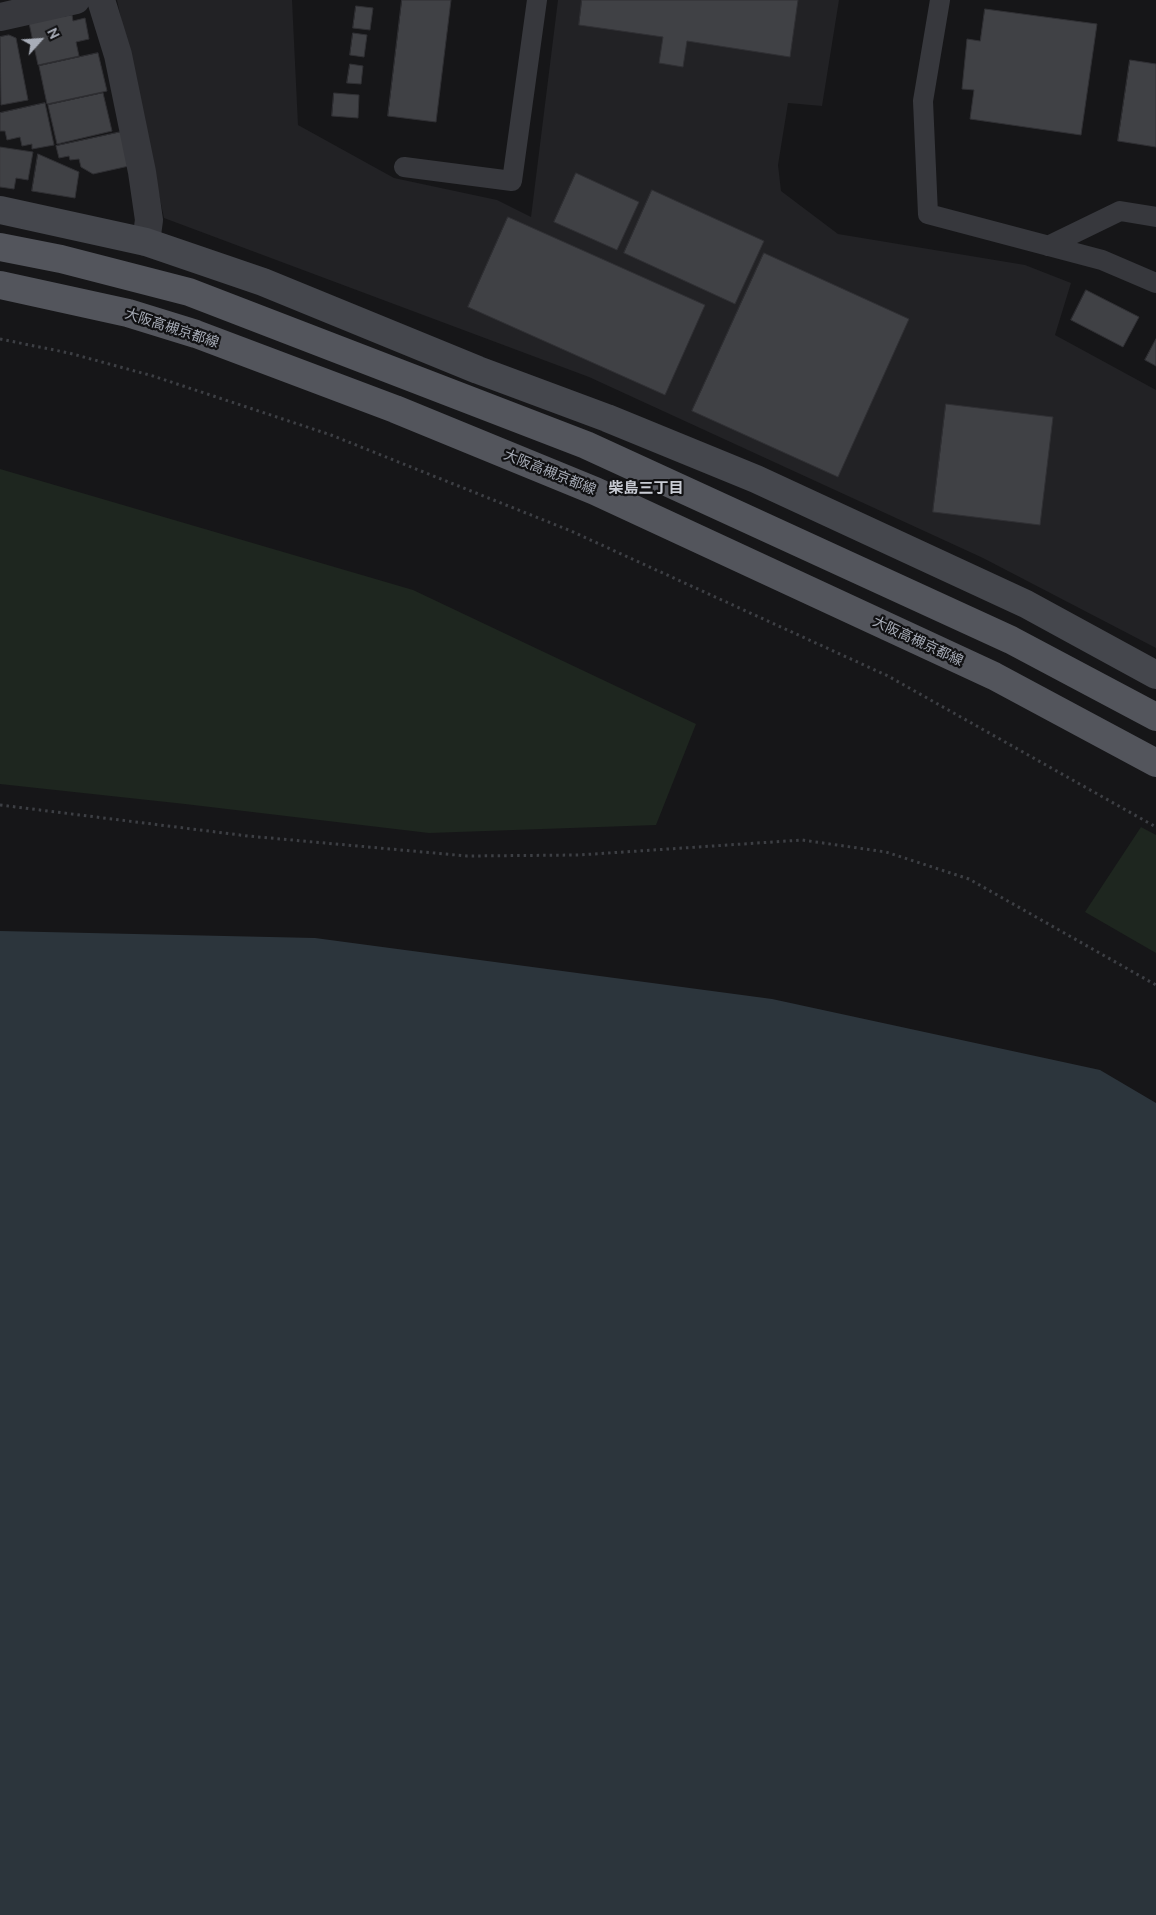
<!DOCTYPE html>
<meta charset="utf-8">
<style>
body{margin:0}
#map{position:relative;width:1156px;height:1915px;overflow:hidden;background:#161618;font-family:Ubuntu,sans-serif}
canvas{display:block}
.north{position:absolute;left:15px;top:15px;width:50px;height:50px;-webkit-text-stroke:4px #111113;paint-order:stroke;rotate:64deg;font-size:14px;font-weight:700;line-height:20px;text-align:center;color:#a8adb8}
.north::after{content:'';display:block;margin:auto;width:18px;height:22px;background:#a8adb8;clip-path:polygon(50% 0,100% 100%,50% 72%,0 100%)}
</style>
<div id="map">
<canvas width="1156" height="1915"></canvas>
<div class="north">N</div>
</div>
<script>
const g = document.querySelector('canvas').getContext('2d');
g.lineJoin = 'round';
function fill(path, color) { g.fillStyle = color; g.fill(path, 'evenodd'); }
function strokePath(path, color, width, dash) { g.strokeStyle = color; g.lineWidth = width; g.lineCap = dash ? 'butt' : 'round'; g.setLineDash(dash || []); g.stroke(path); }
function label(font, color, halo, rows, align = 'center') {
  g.font = font + ' Ubuntu,"Noto Sans JP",sans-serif'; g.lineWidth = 4.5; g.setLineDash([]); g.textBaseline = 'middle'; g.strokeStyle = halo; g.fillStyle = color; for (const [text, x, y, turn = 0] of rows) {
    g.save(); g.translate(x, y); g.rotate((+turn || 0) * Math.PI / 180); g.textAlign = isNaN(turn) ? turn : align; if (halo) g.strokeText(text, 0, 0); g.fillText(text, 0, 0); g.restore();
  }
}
const built = new Path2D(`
 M117,0h175l6,125 96,53 103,22 34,17 27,-217h281l-17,106 -34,-3 -10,62 3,26 57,43 187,31 46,18 -16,52 101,55v258l-173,-90 -394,-181 -425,-159z`);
const green = new Path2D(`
 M0,469l413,121 283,134 -40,101 -227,8 -244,-29 -185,-20z
 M1141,827l15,8v118l-71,-41z`);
const water = new Path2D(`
 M0,931l315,7 457,61 328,71 56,33v812h-1156z`);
const building = new Path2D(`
 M402,0h49l-15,122 -48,-6z
 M582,0h216l-8,57 -103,-16 -4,26 -24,-4 4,-26 -84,-12z
 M356,6l17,2 -3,22 -17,-2z
 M985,9l112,15 -16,111 -111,-16 4,-29 -12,-1 5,-50 13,2z
 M72,15l1,6 12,-3 4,21 -13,3 3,14 -41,9 -9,-42z
 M353,33l14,2 -3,22 -14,-2z
 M9,35l7,3 12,62 -27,5 -1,-68z
 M98,53l9,38 -60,13 -8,-38z
 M1130,60l26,4v83l-38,-6z
 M350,64l13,2 -2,18 -14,-1z
 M103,93l9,38 -55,13 -9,-39z
 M334,93l25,2 -1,23 -26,-2z
 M45,103l9,42 -22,4v-5l-10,2 -2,-9 -13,3 -2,-9h-5v-18z
 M121,132l8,34 -36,8 -12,-7 -2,-8 -9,1 -1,-4 -10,2 -3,-12z
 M0,147l33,5 -5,28 -12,-2 -2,11 -14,-2z
 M38,154l41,18 -4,26 -43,-7z
 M576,173l63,29 -22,48 -63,-28z
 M652,190l112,51 -29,63 -111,-51z
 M508,217l197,88 -40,90 -197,-88z
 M764,253l145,66 -71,158 -146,-66z
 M1086,290l53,27 -16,30 -52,-27z
 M1156,339v27l-11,-6z
 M946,404l107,13 -13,108 -107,-13z`);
const path = new Path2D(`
 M0,339l69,14 84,23 178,59 240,96 317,145 268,151
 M0,805l248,31 219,20 112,-1 223,-15 84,12 83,27 187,106`);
const lane = new Path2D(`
 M940,0l-17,101 5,113 174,46 54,23
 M404,167l108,14 25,-181
 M1048,246l72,-35 36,6`);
const street = new Path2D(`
 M101,0l17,55 24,117 7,48 -3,22
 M0,17l76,-17`);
const secondary = new Path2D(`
 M0,210l146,32 117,40 215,88 129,48 149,61 270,125 130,71`);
const primary = new Path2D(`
 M0,247l61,12 128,33 397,153 425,195 145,77
 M0,285l128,28 68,21 199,75 200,82 399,185 162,87`);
const streetNames = [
 ["大阪高槻京都線",172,328,18],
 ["大阪高槻京都線",550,472,22],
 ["大阪高槻京都線",918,641,25]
];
const neighbourhoodNames = [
 ["柴島三丁目",646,488]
];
fill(built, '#222225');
fill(green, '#1e261f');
fill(water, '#2c353c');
fill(building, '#404145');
strokePath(building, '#303034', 1);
strokePath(path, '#3d3f44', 3, [2.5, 4]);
strokePath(lane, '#37383d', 20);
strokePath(street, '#37383d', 28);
strokePath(secondary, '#45474d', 28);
strokePath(primary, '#53555c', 28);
label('14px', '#a8adb8', '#111113', streetNames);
label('bold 15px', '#c9ccd4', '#111113', neighbourhoodNames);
</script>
